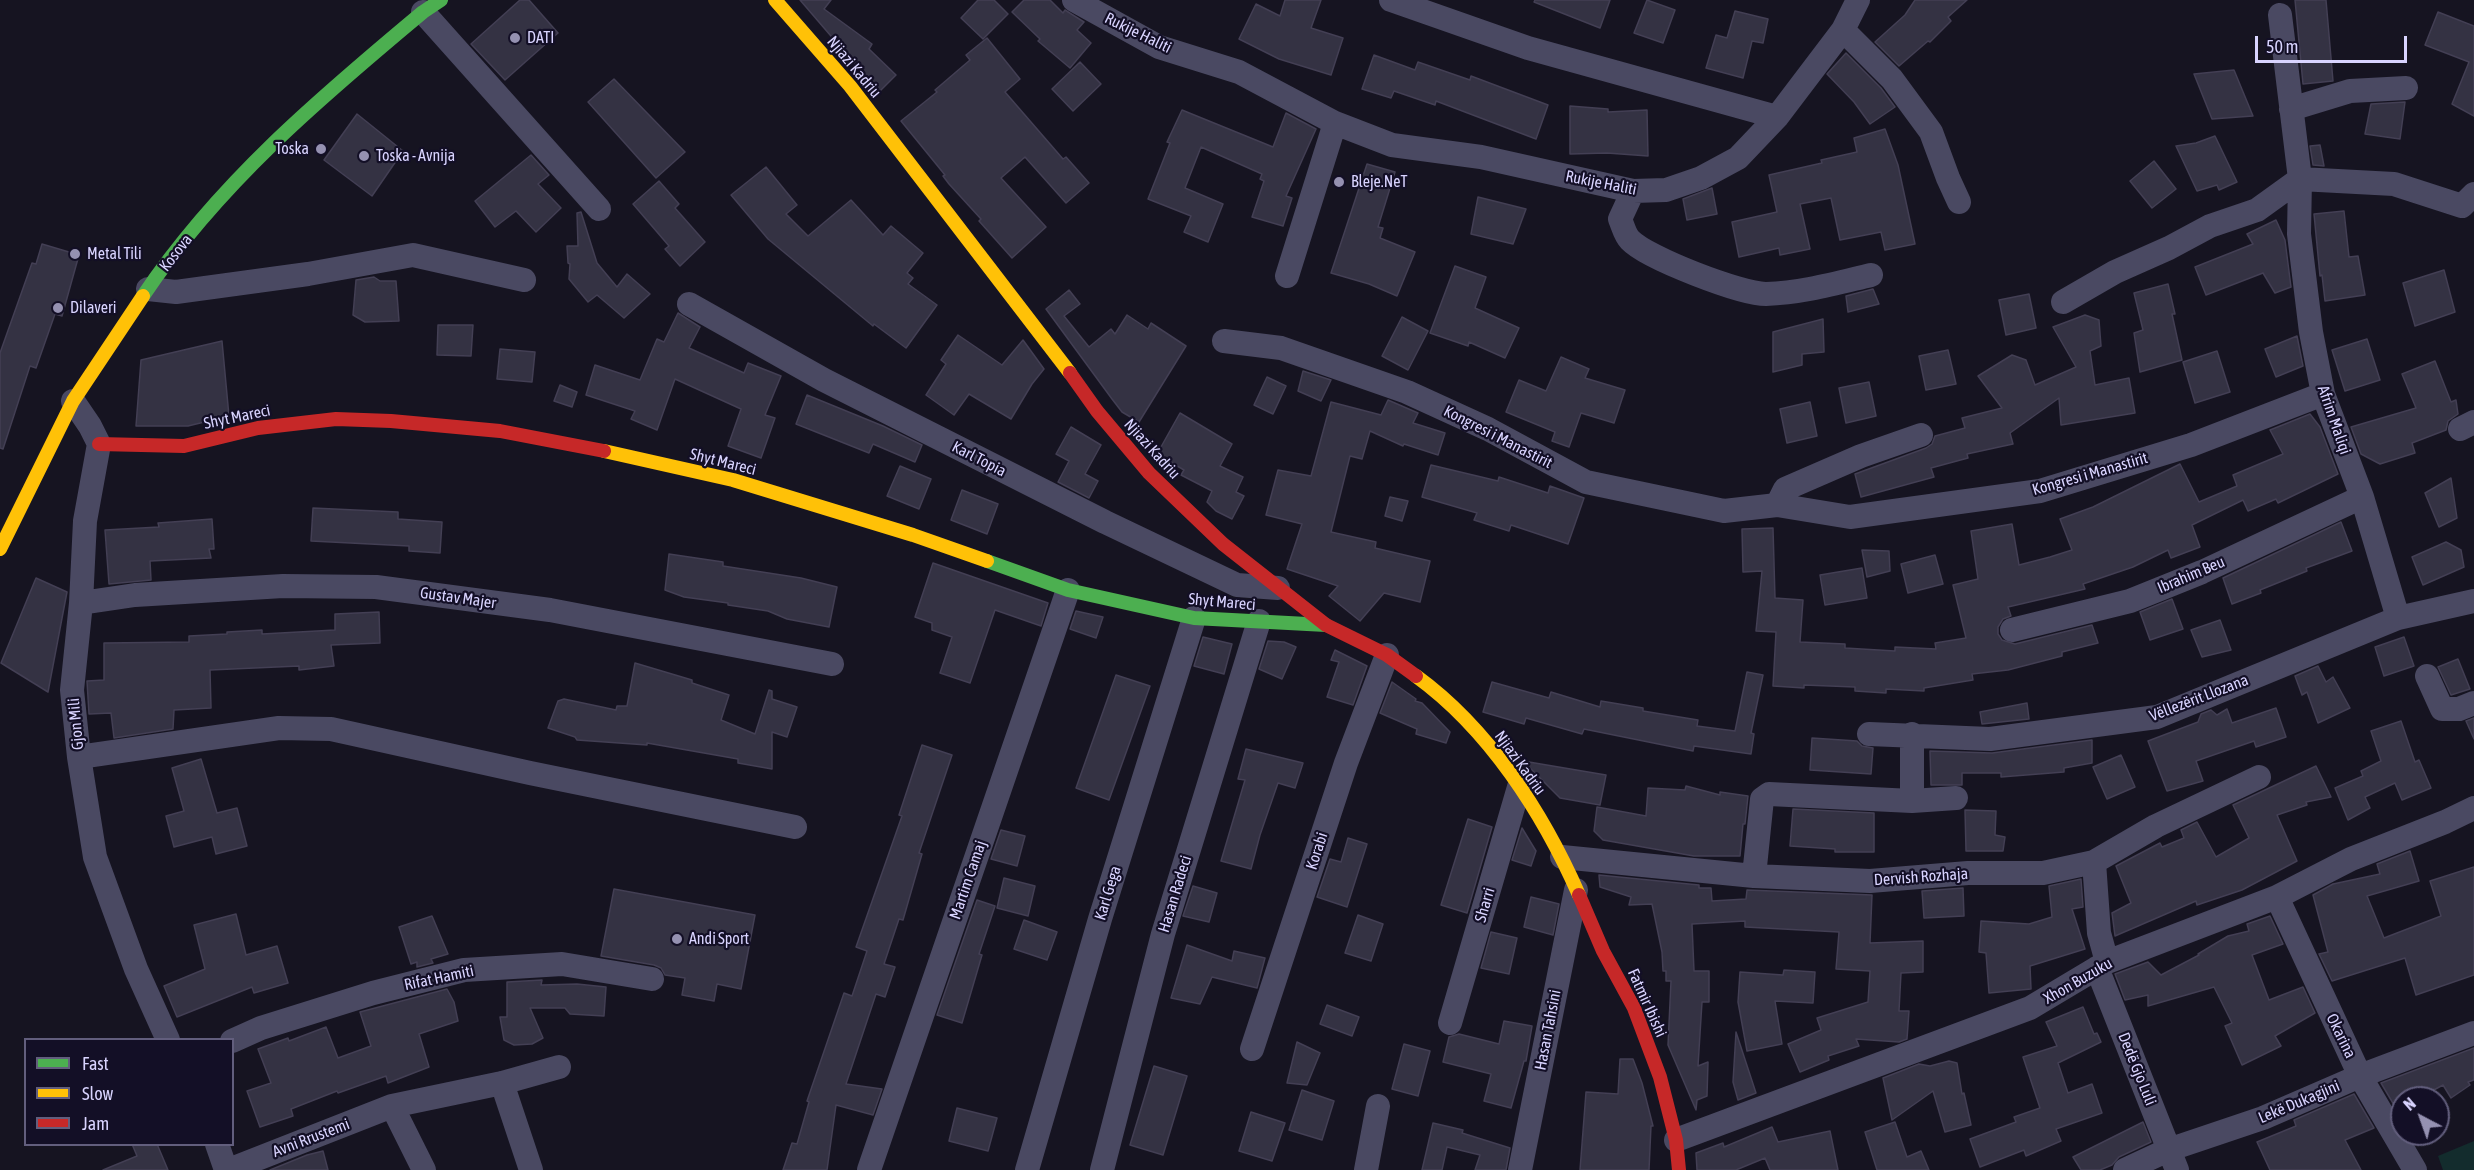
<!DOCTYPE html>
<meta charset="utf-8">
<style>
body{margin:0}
#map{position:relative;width:2474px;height:1170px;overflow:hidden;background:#161421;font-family:"Asap Condensed",sans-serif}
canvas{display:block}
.legend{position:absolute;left:24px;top:1038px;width:210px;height:108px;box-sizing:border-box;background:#130f26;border:2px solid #625e7d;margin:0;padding:8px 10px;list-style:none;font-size:18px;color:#d9d4ff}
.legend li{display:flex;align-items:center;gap:12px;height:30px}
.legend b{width:30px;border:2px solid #625e7d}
.north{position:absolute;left:2390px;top:1086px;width:60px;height:60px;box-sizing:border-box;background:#130f26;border:2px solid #625e7d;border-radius:50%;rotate:319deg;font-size:16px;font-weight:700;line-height:24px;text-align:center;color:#d9d4ff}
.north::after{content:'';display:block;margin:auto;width:21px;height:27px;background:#9591b1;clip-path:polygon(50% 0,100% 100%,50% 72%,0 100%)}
.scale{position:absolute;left:2255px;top:36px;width:152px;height:27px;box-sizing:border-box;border:3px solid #d9d4ff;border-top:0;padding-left:8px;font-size:18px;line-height:21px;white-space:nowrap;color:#d9d4ff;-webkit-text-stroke:4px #130f26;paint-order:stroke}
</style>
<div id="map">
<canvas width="2474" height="1170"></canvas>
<ul class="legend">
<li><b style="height:8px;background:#4caf50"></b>Fast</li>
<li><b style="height:8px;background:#ffc107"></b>Slow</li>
<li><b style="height:8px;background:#c62828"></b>Jam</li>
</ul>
<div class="north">N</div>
<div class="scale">50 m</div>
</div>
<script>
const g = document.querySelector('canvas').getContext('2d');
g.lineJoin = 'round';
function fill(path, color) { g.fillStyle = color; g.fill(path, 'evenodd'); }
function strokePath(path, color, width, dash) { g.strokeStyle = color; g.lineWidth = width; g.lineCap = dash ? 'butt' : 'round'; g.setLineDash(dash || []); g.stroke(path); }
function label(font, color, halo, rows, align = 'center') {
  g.font = font + ' "Asap Condensed",sans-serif'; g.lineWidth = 4.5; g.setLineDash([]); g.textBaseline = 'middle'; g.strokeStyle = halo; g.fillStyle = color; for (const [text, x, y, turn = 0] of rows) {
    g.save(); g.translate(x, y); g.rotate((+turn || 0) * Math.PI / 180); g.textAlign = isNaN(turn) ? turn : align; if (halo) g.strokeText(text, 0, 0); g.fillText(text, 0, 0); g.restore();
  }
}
const green = new Path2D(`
 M2474,1141v29h-31l-5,-14z`);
const building = new Path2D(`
 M520,0h9l29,33 -53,47 -34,-36z
 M800,0h31l-7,9 48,35 -3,5 27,26 -17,17z
 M978,0h16l14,14 -25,25 -22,-21z
 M1024,0h26l13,13 2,-3 19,12 -7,8 14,13 -21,25 -32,-27 2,-2 -28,-27z
 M1285,0h36l-10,28 32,10 -12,37 -52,-16 -40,-20 17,-35 24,12z
 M1535,0h75l-10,28 -66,-26z
 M1647,0l28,10 -12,33 -29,-10z
 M1915,0h52l-19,17 3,4 -21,21 -2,-1 -29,25 -24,-24 30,-27z
 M2295,0h31l7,81 -30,3z
 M1735,11l33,8 -5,24 -11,-2 -9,37 -37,-10 10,-33 11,3z
 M2438,12l36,14v90l-22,-12 17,-42 -44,-17z
 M987,38l33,41 -15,13 58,67 3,-2 23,26 -23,20 -41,-46 -24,21 45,49 -34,31 -33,-37 2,-2 -32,-35 -6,-8 2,-1 -44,-54 36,-29 -2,-2 35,-30 -4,-5z
 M1846,53l35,35 14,19 -25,17 -16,-22 -27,-28z
 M1374,55l41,15 3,-8 52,18 1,-4 77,29 -12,34 -100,-38 -1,4 -41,-14 -3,7 -29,-9z
 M1080,62l21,22 -28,27 -21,-22z
 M2234,70l19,46 -41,3 -18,-45z
 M614,79l71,73 -29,26 -68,-76z
 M2405,102l-5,37 -35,-5 6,-30z
 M1570,106l38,3v3l39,-2 1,46 -41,-3 -37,1z
 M1182,110l91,37 13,-34 30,16 -30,67 6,2 -9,28 -31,-9 12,-36 -4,-2 2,-5 -61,-27 -16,41 38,16 -15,38 -24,-10 7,-16 -43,-17 22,-56 -3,-1z
 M357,114l46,37 -31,45 -48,-36z
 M1885,129l13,36 17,79 -30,6 -4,-18 -41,8 -9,-42 -31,6 10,45 -30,6 -1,-7 -40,9 -7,-35 45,-10 -8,-37 53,-12 -1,-3 36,-8 -3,-14z
 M2215,136l22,46 -18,8 -2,-5 -20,6 -21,-45 20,-3z
 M2320,145l4,21 -11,-1 -3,-19z
 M531,155l18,20 -11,9 23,24 -25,24 -20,-21 -21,16 -20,-26z
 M2154,161l22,28 -24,19 -22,-27z
 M1367,164l28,8 -17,55 5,1 -3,10 35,14 -18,44 -28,-12 -38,-11z
 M766,167l31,38 -11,9 22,22 43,-36 32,35 8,-9 32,27 -16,20 6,5 -5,6 29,21 -31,43 -32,-24 -1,2 -105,-87 -37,-44z
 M659,181l20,23 -4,4 30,34 -25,24 -15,-17 4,-3 -36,-42z
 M1712,188l5,26 -30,6 -4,-21z
 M1478,197l48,12 -13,35 -42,-10z
 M2344,211l5,46 9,-1 7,39 -40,6 -3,-26 -2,1 -6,-62z
 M581,212l16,51 20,24 10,-13 23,20 -26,24 -27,-23 -9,7 -19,-23 1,-15 -2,-1 -1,-17h11l-1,-33z
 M2276,220l9,20 6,47 -16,6 -12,-20 -57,22 -11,-28 58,-23 -6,-10z
 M42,244l37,11 -17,61 -7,-2 -19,54 -6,-2 -27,83 -3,-1v-95l32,-90 4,1z
 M1455,266l31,11 -11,31 44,20 -14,30 -36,-16 -1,4 -38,-13z
 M2444,270l11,42 -40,14 -12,-43z
 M374,277l6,4h16l3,40 -34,1 -12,-7 3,-35z
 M2168,284l7,30h-3l10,46 -42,12 -6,-39 9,-3 -9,-37z
 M1873,289l6,15 -31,8 -2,-16z
 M1069,290l11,14 -16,12 25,31 22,-18 4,5 12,-19 21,14 3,-6 35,23 -47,76 -17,-10 -10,-13 -66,-90z
 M2029,294l7,34 -30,7 -7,-35z
 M678,313l22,14 -11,21 55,25 4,-10 33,13 -16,39 10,3 -14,40 -33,-12 13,-37 -66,-30 -18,51 -26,-11 4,-8 -49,-16 9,-30 45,15 17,-41 7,3z
 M2085,315l14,5 2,26 -11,5 5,34 34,-7 6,35 -74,12 -2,-27 -49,35 3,11 -46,10 1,4 -37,10 3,9 -73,20 -6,-23 71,-26 6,-4 3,-8 30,-8 -3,-10 40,-10 -24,-32 34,-21 14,5 9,25 41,-18 -23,-40z
 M1402,317l26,14 -20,39 -26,-14z
 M1823,319l1,33 -22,2v11l-29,7v-40z
 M438,325h35l-2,31 -34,-1z
 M958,335l44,30 21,-25 21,29 -12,15 -21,35 -42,-25 -15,21 -28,-20 20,-31 -5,-4z
 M2297,336l6,30 -27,11 -11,-28z
 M2367,339l13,41 -35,11 -13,-41z
 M222,341l7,75 -41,10h-52l5,-66z
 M500,349l35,3 -3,30 -35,-3z
 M1948,350l8,34 -30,6 -7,-34z
 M2217,351l13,41 -35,11 -12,-41z
 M1561,357l28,12 -4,9 40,12 -11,33 -33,-10 -12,34 -17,-6 3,-9 -49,-20 13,-32 27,11z
 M2435,361l16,41 5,-2 2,14 -10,7 -2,9 -34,13 3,10 -35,11 -19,-10 -10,-27 65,-19 -14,-34z
 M1303,371l28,9 -10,21 -23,-10z
 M1267,377l19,9 -13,28 -19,-9z
 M1869,382l7,34 -30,7 -7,-35z
 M560,385l17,7 -5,15 -18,-6z
 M807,395l76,31 39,19 -7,17 -42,-18 -4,9 -73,-29z
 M1388,400l30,13 -5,10 32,10 -7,22 -34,-11 -1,2 -33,-15 -8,28 -12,-3 -19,76 45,10 -1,6 55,13 -10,41 -36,-9 -24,28 -31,-25 9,-10 -51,-17 15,-45 -36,-9 12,-45 33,6 20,-74 50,13z
 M1810,402l7,34 -30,7 -7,-34z
 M1180,413l52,31 -12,22 23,11 -7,15 8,4 -12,23 -16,-8 -9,-9 5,-11 -31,-16 3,-5 -27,-16z
 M2310,414l10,13 18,47 -60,29 -2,-4 -28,12 -5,-11 -51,25 8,22 -29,11 -3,-8 -35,17 -50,17 2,5 -77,18 3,9 -8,3 -5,8v7l4,6 13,4 77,-19 6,18 -36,9v4l-54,14 -36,4 1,6 -49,8v3l-38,-2v4l-31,-2v-4l-51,-2v3l-31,-2 3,-54 -20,-1 6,-60 -19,1 -1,-43 31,-1 2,70 28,2 -3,42 45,2v4l50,3v-4l41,2 -1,-6 31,-5 -13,-53 25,-6 -7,-48 41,-7 7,41 31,-8 22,-7 -12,-31 33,-12 87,-43 19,38 38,-16 -4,-11 50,-21 -13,-24z
 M1071,427l30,18 -16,29 13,7 -9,17 -31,-16 11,-21 -13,-7z
 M1431,465l67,16 1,-4 49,16 2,-7 34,12 -16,46 -57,-19 -2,6 -35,-11 3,-7 -55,-16z
 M900,466l31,13 -12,30 -32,-13z
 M2451,478l6,40 -18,9 -14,-34z
 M962,490l36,14 -11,30 -36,-14z
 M1390,497l18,4 -6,20 -17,-5z
 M313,508l85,4v7l44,3 -2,31 -31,-2v-5l-98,-5z
 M212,519l2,30h-5l2,9 -61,3 1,19 -42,4 -4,-54 54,-3 -1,-4z
 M2341,522l11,29 -46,17 1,3 -47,19 1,3 -29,11 -9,-26z
 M2446,542l15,8 3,17 -41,18 -11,-28z
 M1862,550l27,1 1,20 -23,6z
 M669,554l54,8v4l78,12 36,9 -8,40 -42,-8 -19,-8 -40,-6v-2l-44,-6 -19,-7z
 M1935,555l8,29 -35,9 -7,-29z
 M933,563l115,40 -7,23 -46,-16 -25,73 -30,-10 12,-36 -20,-7v-7l-17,-6z
 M1862,568l5,30 -42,7 -5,-30z
 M36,578l31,14 -19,100 -47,-29z
 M2172,599l11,30 -33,11 -10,-28z
 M1076,611l27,6 -7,21 -26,-9z
 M379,612l1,31 -49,2 3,21 -35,4v-4l-89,4 1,38 -37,2 -1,19 -59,9 -3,-25 -22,1 -2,-33 17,-1v-37l85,-1v-6l38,-2v-2l35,-2v4l73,-4v-16z
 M2220,620l11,30 -29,7 -11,-27z
 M1203,637l29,7 -8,30 -30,-8z
 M2404,637l10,29 -30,10 -9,-29z
 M1268,641l16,1 12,5 -14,32 -23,-10z
 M1335,650l32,16 -14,39 -26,-8 12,-35 -8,-2z
 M2458,659l12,30 -19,6 -13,-28z
 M635,663l57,17v3l37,12 -8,25 34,14 14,-44 3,1v8l25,8 -10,30 -15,-5v37l-34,-6v-4l-91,-16v2l-70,-5 -2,-3 -27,-9 10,-27 6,-2 52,11 1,-4h10z
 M2318,666l8,16 7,-5 17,31 -32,15 -11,-31 -5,3 -7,-19z
 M1747,672l16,3 -12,58 3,1 -3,20 -57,-8 -1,5 -109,-22 -2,5 -56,-16 -2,6 -41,-12 9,-30 57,16 2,-6 49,15 1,-6 42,7v3l55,9 -1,6 38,5z
 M1116,675l34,11 -41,114 -33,-12z
 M1392,682l24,17 -1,2 7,2 28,29 -4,11 -30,-9 1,-5 -37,-16z
 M2027,703l2,16 -47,5 -2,-12z
 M2276,708l10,29 -30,10 -2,-6 -58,20 7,20 -36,10 -19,-50 50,-19 3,-8 10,-4 6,5 10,-6 5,14z
 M2474,718v21l-8,-18z
 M2401,721l14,41 4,-2 12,28 -29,12 -7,-17 -30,14 5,11 -22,12 -13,-32 28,-12 -2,-5 20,-10 -10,-30z
 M1812,738l45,3 5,5 11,2 -2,26 -61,-4z
 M2092,740v23l-28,5v4l-63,5v-4h-39v12h-31l-1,-34 62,2z
 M922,745l30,10 -33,98 3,1 -19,66 -4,-1 -15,45 11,3 -10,30 -9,-3 -30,90 36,5 -9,26 -37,-10 -9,65h-44l9,-27 5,1 12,-42 -2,-1 37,-108 8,3 15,-45 -11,-4 46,-131 -3,-1z
 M1246,749l57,14 -8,25 -17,-5 -18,52 -9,34 -30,-8 24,-81 -7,-1z
 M2121,755l14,32 -28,12 -14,-32z
 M201,759l16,54 20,-5 10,38 -31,8 -4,-17 -38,10 -8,-31 18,-5 -12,-43z
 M1523,761l83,14 -6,30 -40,-7z
 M2316,766l15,31 -25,5 1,3 -30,10 20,46 -55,29 -45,15 -1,-4 -81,35 -3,-23 19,-10 -15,-37 44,-23 2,4 22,-9 -3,-8 16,-8 19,35 33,-19 -16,-33z
 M1686,786l34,9v-3l28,4 -3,28h-2l-3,32h-46l-91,-16 -9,-9 3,-24 49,9 2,-28 37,2z
 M1793,809l81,4v39h-39v-3l-45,-3z
 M1965,810l31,1 -1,24 10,2 -2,14h-37z
 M1468,819l24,8 -25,86 -26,-8z
 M1522,828l14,23 -5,15 -19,-6z
 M1001,830l24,6 -8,30 -26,-7z
 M1348,838l19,6 -20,63 -30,-10 13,-38 11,3z
 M2410,851l9,30 -52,15 17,42 57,-22 -11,-35 44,-14v108l-58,20 -11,-37 -73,23 -13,-27 9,-2 -15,-57 20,-11 47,-10 -3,-10z
 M1599,875l100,10v3h12l1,13 34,-2 1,-9 125,5 -2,48 53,-2v31l-22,1 -2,38h10l-2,28 -8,3 -43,-3 3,7 -31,10 1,4 -29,12 -12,-28 33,-14 -4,-12 51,-16 2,-31 -34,-2 3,-37 -94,-5v-6l-53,3 2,47h15v31h-7l-4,64 10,-4 -1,34 -10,4 -1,10 -28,-65 3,-64h-5v-10h-3l-1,-19 -10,-48 -23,1 2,-8 -31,-10z
 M1004,878l31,8 -7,30 -31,-8z
 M2081,879l2,28 -11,2 13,40 -55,17 1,23 -42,4 -3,-40 -7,-1 2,-31 48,3 23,-7 -3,-31z
 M1193,886l24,7 -8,29 -26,-6z
 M1963,888l1,28 -40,2 -2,-27z
 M614,889l141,26 -14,74 -24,-5 -3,17 -32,-6 3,-17 -20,-3 -4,-7 -7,-3 -53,-9z
 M1531,897l28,7 -6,31 -29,-8z
 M977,900l18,6 -16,48 3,1 -20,68 -25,-8z
 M236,914l10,41 31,-9 11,37 -34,10 -2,-6 -75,30 -13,-31 41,-17 -11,-44z
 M1358,915l25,9 -12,37 -26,-8z
 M432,916l16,38 -17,5 2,4 -16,4v-5l-6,2 -12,-37z
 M2270,916l13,28 -31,11 17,45 34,-13 12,26 -40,23 6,10 -39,19 -17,-39 7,-3 -18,-36 -66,19v-11l-23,5 -10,-26 33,-12 13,13 38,-20 -1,-1 30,-18 21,-5 -2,-7z
 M1024,920l33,12 -10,28 -33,-11z
 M1491,932l26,6 -8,36 -28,-6z
 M1187,945l45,16 2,-10 31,7 -8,30 -45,-11 -12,27 -29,-6z
 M1784,970l31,2 -2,31 -38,-2 7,43 -35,7 -9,-49 2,-30 43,3z
 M542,980l-1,5 36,-1 29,3 -2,29 -34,-2 -5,-6h-35l13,30 -11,6 -18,1 -10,-5 -4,-23h7v-35z
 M447,989l7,13 4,19 -39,13 10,33 -41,16 -2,-7 -48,17 -1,-2 -46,18 2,7 -33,11 -13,-36 24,-8 -13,-34 30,-11 1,3 37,-14 12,31 33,-12 -11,-34z
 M1327,1005l32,12 -7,19 -32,-12z
 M2083,1007l11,27 3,-1 4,9 -43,21 10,30 24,-9 10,29 -46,16 5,12 -35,15 -2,-6 -44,17 -10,-28 46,-17 -2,-5 26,-9 -17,-51 34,-11 -11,-24z
 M1504,1021l28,5 -6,35h-2l-13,47 -27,-7 7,-27 -48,-12 6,-25 10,-3 40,10z
 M1736,1032l20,61 -18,7 -5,-18z
 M1297,1042l23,11 -13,32 -20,-2z
 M1404,1044l26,7 -12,45 -26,-7z
 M2474,1048v32l-6,2 2,3 -19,13 -8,-13 -24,13h-17v10l-5,2 -16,-27z
 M1620,1059h13l9,24 11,43h-2l-2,44h-69l6,-78 32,2z
 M1949,1061l8,2 5,31 2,-1 7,32 -26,7 -12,-41 -41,29 -9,-42 36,-14 11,2z
 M1154,1066l33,10 -24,79 -33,-10z
 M1302,1090l32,11 -12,39 -33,-10z
 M2354,1094l20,34 -29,12 16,30h-91l-13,-28 39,-16 -2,-6z
 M957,1108l40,10 -9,33 -39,-10z
 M1251,1112l34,11 -13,38 -33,-10z
 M1895,1122l12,35 14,-6 8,19h-52l-12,-38z
 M2143,1122l8,20 -32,15 -7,8 -12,5h-19l-8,-13z
 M1433,1123l30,7 -1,3 48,15 -4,22h-31l5,-15 -33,-8 -5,23h-20z
 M1772,1127l6,15 52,-11 8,39h-68l-5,-12 -29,12h-39l-1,-17 27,-10 1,4z
 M132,1144h25l11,26h-65l34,-14z
 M323,1151l5,19h-58l37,-15z`);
const street = new Path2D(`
 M1074,0l85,47 80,25 96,51 57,22 89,12 152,34 33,-1 35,-12 37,-20 39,-41 66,-87 15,-30
 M1391,0l137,48 249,69
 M423,12l176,197
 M2280,15l20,164 -1,55 12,98 12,62 39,103 36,121
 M1843,30l49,49 39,53 17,46 11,24
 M2291,109l59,-18 56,-3
 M1633,191l-13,28c3,7 5,16 10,21 17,18 111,54 136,54 36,-1 71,-11 105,-19
 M1287,276l48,-153
 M148,289l28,3 132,-18 105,-19 111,25
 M2063,302l52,-30 54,-24 41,-22 47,-16 43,-31 94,5 68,22 12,-12
 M689,304l135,76 281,142 132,63 41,3
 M1224,341l57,7 126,44 81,37 98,53 138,29 53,-6 73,12 190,-26 151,-46 132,-51
 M73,401l17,25 9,18 -14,77 -4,82 -9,87 7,67 16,100 41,112 32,71
 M2460,429l14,-7
 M1777,505l8,-16 76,-33 60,-21
 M81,603l54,-8 148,-9 93,1 174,23 282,54
 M2012,630l118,-29 72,-29 160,-75
 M2427,676l15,33h17l15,-6
 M1869,734l121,5 167,-22 241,-99 76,-17
 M79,757l200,-29 52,1 199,44 265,54
 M1912,801v-67
 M1562,857l192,19 116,5 98,-8h75l51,-11 62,-36 103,-49
 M2094,862l5,71 8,29
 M1754,876l8,-77 7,-5 143,7 44,-3
 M2277,897l83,179 55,94
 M2097,968l80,202
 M1450,1023l69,-236
 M232,1041l29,-13 112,-35 91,-23 98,-6 90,15
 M1252,1049l94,-286 41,-108
 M502,1083l29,87
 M392,1106l32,64
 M1676,1140l354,-132 77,-46 170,-65 74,-38 94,-37 29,-14
 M217,1144l9,26
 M229,1170l163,-64 110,-23 57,-16
 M869,1170l199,-580
 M1027,1170l73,-251 94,-301
 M1102,1170l61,-236 96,-313
 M1366,1170l12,-64
 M1520,1170l56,-280
 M2125,1170l43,-20 95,-32 97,-42 114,-43`);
const fast = new Path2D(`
 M143,296c75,-112 178,-199 280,-284l18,-12
 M987,561l81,29 126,28 132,7`);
const slow = new Path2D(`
 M775,0l75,86 220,287
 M604,451l129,29 180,55 74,26
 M0,549l73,-148 70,-105
 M1416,676c73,53 127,137 163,219`);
const jam = new Path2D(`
 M1070,373l27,38 52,62 74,71 103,81 61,30 29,21
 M99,444l85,2 74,-18 78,-9 55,2 109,10 104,20
 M1579,895l24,56 31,57 26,69 16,63 3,30`);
const markers = [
 [515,38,6,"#9591b1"],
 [321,149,6,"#9591b1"],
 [364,156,6,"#9591b1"],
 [1339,182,6,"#9591b1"],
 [75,254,6,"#9591b1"],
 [58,308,6,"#9591b1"],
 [677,939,6,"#9591b1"]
];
const streetNames = [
 ["Rukije Haliti",1138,33,26],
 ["Njiazi Kadriu",854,67,50],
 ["Rukije Haliti",1601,183,11],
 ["Kosova",176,253,-52],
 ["Shyt Mareci",237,417,-12],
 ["Afrim Maliqi",2334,420,71],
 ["Kongresi i Manastirit",1498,437,27],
 ["Njiazi Kadriu",1152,449,48],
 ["Karl Topia",979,459,27],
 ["Shyt Mareci",723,462,14],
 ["Kongresi i Manastirit",2090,474,-16],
 ["Ibrahim Beu",2191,575,-23],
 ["Gustav Majer",458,598,8],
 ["Shyt Mareci",1222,602,5],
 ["Vëllezërit Llozana",2199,698,-21],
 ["Gjon Mili",76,724,-95],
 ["Njiazi Kadriu",1520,763,54],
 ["Korabi",1317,851,-72],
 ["Dervish Rozhaja",1921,877,-4],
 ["Martim Camaj",968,880,-71],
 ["Karl Gega",1108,893,-73],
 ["Hasan Radeci",1175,894,-73],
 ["Sharri",1485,905,-74],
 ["Rifat Hamiti",439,978,-12],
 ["Xhon Buzuku",2078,981,-30],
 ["Fatmir Ibishi",1647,1003,66],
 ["Hasan Tahsini",1548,1030,-79],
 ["Okarina",2341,1036,64],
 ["Dedë Gjo Luli",2137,1069,68],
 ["Lekë Dukagjini",2299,1102,-23],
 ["Avni Rrustemi",311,1138,-21]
];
const poiNames = [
 ["DATI",527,38],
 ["Toska",309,149,"right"],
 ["Toska - Avnija",376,156],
 ["Bleje.NeT",1351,182],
 ["Metal Tili",87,254],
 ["Dilaveri",70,308],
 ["Andi Sport",689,939]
];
fill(green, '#132c2d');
fill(building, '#343243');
strokePath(building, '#433f54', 1.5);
strokePath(street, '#4a4962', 24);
strokePath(fast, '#4caf50', 14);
strokePath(slow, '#ffc107', 14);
strokePath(jam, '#c62828', 14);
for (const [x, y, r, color] of markers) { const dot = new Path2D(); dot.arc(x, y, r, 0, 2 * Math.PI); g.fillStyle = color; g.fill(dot); strokePath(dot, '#130f26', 2); }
label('16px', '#d9d4ff', '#130f26', streetNames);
label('16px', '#d9d4ff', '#130f26', poiNames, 'left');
</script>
